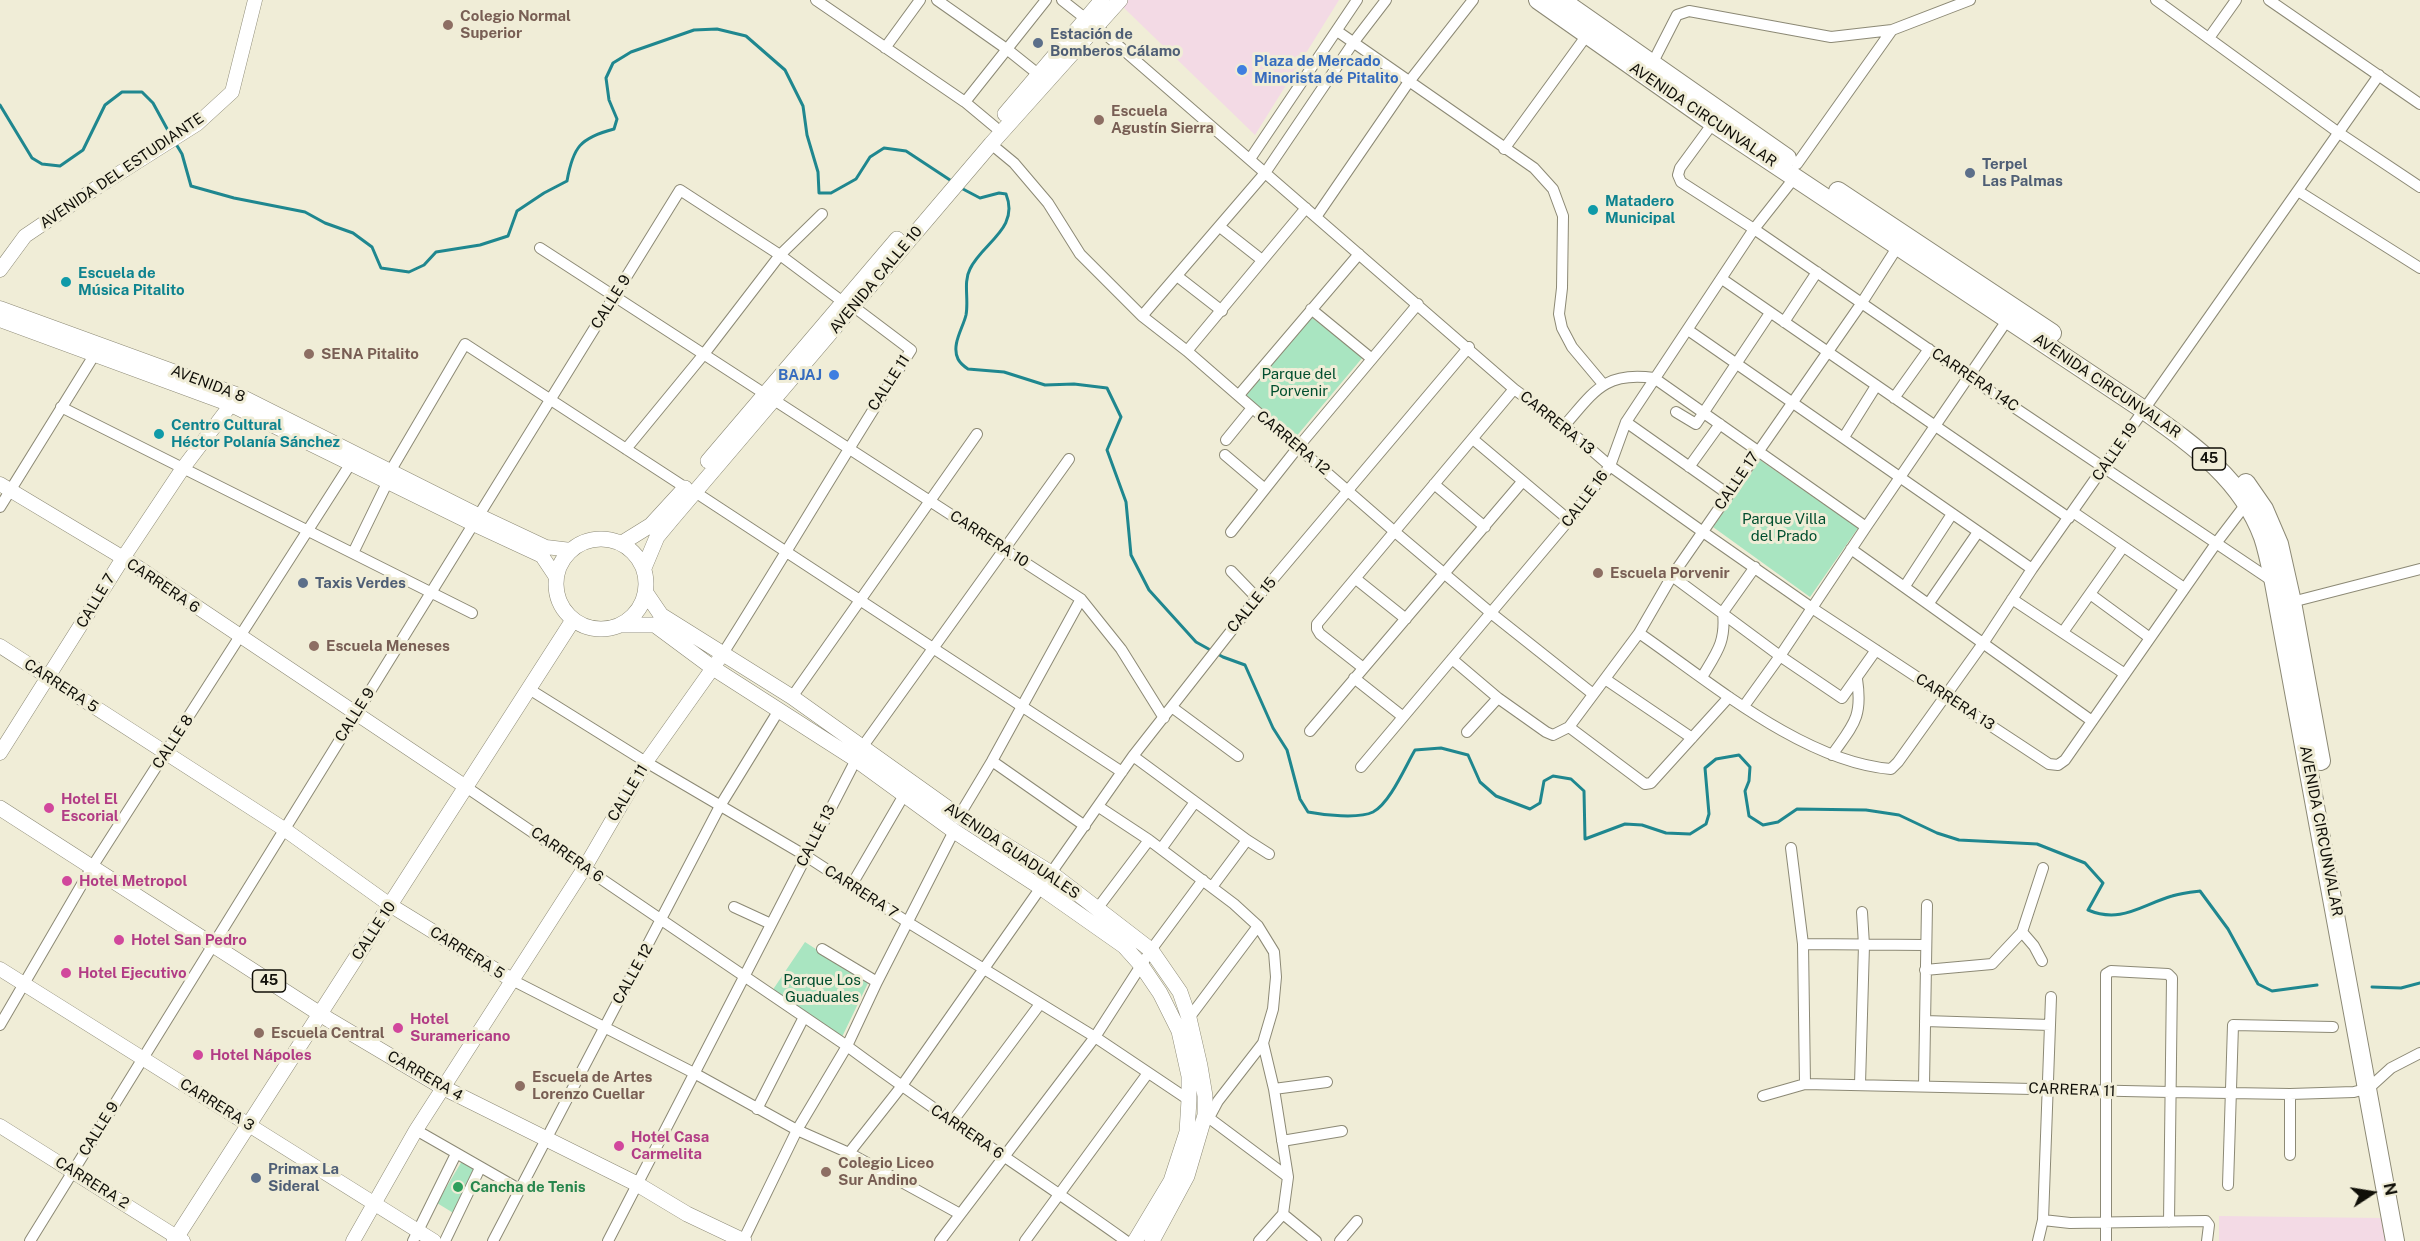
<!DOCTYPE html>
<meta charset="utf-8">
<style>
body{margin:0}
#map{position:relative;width:2420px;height:1241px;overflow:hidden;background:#f0edd7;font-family:"Public Sans",sans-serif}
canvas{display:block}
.north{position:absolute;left:2342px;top:1163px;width:60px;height:60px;-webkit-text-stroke:4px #f0edd7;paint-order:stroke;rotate:78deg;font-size:16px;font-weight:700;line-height:24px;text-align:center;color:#100f08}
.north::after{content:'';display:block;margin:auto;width:21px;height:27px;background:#100f08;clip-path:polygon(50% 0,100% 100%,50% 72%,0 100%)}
</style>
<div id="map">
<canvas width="2420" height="1241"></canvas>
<div class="north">N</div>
</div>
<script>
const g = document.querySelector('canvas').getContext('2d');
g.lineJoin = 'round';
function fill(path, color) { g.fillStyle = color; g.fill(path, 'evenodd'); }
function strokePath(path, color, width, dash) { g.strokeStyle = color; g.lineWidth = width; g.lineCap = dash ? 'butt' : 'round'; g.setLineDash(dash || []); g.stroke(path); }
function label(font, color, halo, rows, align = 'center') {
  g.font = font + ' "Public Sans",sans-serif'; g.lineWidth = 6; g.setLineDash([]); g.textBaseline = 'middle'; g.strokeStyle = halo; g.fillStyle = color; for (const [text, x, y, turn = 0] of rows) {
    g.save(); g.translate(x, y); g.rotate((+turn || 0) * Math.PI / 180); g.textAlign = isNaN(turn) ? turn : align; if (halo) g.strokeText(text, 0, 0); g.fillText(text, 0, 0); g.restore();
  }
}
const commercial = new Path2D(`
 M1125,0h214l-84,135 -134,-130z
 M2219,1216l163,2 4,23h-167z`);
const green = new Path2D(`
 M1311,317l52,40 -68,81 -49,-42z
 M1760,460l98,68 -48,69 -97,-70z
 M805,942l63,41 -26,54 -70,-46z
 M462,1161l16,10 -23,43 -18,-11z`);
const stream = new Path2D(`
 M0,105l32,53 10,6 18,2 23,-16 22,-45 17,-13h20l11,11 18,33
 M176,144l6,10 9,32 43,12 71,14 20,11 28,10 19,14 9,21 28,4 15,-7 12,-13 44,-7 28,-9 9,-25 27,-18 23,-12c6,-34 13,-43 47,-52l3,-10 -8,-19 -3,-22 7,-15 18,-11 63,-22 23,-1 29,7 39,34 18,36 4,29 11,37 1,21h12l25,-14 14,-22 14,-9 22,3 47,31
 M961,188l19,10 19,-5 7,1c14,35 -24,49 -36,75 -7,13 -1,31 -4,46 -3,13 -15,30 -8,44 2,4 7,8 10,10l36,3 41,13 29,-1 33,4 14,29 -14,33 19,52 5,53 18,35 47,52 27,15 22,8 28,63 14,22 13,49 8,13c15,3 51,7 65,0 17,-9 32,-45 42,-62l26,-2 27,7 12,27 16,14 34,13 10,-6 4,-22 9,-5 18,3 13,12 1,48 40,-15 17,1 24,8 24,1 16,-10 3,-10 -4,-46 11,-9 23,-4 11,12 -1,14 -4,10 4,25 14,9 15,-3 19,-13 69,1 33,5 38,18 22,7 78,4 48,19 18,20 -15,27c33,14 53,-5 84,-14 9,-3 19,-4 28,-5l28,38 30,55 14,7 45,-6
 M2372,987l29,1 19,-5`);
const street = new Path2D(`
 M816,0l149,102 30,25
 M937,0l71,50 30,24
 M1062,0l24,19
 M2156,0l183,133 81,54
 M2269,0l151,104
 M1097,27l417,362 50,37 46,40 93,66 109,76 237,156 9,1 7,-5 152,-218 29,-38
 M1337,31l197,137 19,21 10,27 -1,72 -3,26 3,14 10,19 31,37
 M2209,38l27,-38
 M885,48l35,-48
 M1652,64l25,-49 12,-4 142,26 61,-7
 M965,102l81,-102
 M1713,123l-33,45 -2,7 3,7 73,47 215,148 305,205
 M991,144l23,19 34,40 32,51 62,62 45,35 208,181 96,81 102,81
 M1504,149l83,-114
 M1250,159l107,-159
 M1797,164l95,-134 78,-30
 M2298,191l122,77
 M1316,217l92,-134 65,-83
 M1220,227l42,33
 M540,248l225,146
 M1177,276l45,35
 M1722,279l347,239
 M1311,309l61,50
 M1142,316l123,-143 88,-130 33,-43
 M1784,322l33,-50
 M1688,330l344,239
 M1187,351l119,-143
 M1239,395l120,-141
 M1894,398l35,-49
 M774,400l307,199 40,50 43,69
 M61,407l411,206
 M1676,412l20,12 74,-111
 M1626,422l102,72
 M1564,426c30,-34 40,-55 90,-48l212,149
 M1844,437l32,-51
 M1226,440l26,-32
 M1474,440l95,80
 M626,449l78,-95 76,-99 42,-41
 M1225,455l40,34
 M1689,467l31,-43
 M391,470l74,-126 221,144
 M1434,484l51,43
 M695,492l427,280
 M0,507l98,-158
 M2073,512l111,76
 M1231,532l68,-86 119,-142
 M1851,549l241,172
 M353,553l35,-72
 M1231,571l26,27
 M1672,576l108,80 62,42 34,-48
 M1356,579l50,40
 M1905,586l47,-72
 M2090,594l60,44
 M2012,599l113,75
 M1929,603l49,-71
 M2288,603l132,-34
 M2063,632l60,-85
 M1639,633c70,48 164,129 252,136l7,-7 86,-120 48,-73 347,-494
 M722,655c64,-101 124,-204 189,-305l-57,-43
 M1452,659l46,39 48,34 7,3 16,-8 70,-94 33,-57 189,-272 39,-61
 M1362,667l-42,-33 -3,-5v-5l197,-235
 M1702,677c15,-25 24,-35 21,-65l32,-45
 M1354,678l48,38
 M1605,679l87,59
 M529,689l117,73 160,94 103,67 186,114 94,63
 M792,697l185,-263
 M1744,706l36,-50 86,-129 142,-208
 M1173,708l65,48
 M1569,727l76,57 6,-1 78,-86
 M1310,731l212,-249
 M1467,732l31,-34
 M1832,755c21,-30 31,-37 25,-76
 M1133,756l114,84 22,14
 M992,761l93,65
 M1361,767l208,-247 41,-54 16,-44 128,-193 41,-52
 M466,787l381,259c91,68 187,129 279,195
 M1099,807l50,33 85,64 24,22 16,26 2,25 -3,32 -10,34 11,46 14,88 -5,37
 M959,816l33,-55 89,-162
 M1791,848l12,96 2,140
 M1161,849l34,-47
 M851,886l53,-91
 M1212,887l35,-47
 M734,907l37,17
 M1097,909l52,-69
 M2022,932l12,14 8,15
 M1803,944l123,1
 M822,949l55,33
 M1925,970l67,-6 30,-32 21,-64
 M512,980l182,93 103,57 52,23 111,61
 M1189,1018l69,-92
 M1925,1021l125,4
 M0,1025l92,-158 259,-404
 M1860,1084l4,-139 -2,-33
 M1924,1085l3,-180
 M1274,1089l53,-7
 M2290,1094v61
 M1763,1096l42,-12 365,8 120,2 64,-2 15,-4 22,-20 29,-15
 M757,1109l47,-92
 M1205,1115l83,62
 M1210,1116l8,-15 45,-58
 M952,1122l88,-118
 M416,1130l103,59
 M1282,1141l60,-10
 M849,1153l52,-66 232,-331 124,-158 212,-251
 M2228,1185l5,-160 100,2
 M1283,1214l33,27
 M2043,1220l27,3 136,-2 3,4 -2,16
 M30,1241l650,-1051 100,65 63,47
 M413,1241l43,-87
 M445,1241l35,-73
 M493,1241l227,-435 59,-96
 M608,1241l255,-495 206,-287
 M743,1241l54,-111 50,-84 30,-64 77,-151
 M940,1241l155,-204 56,-87 52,-70
 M1025,1241l123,-168
 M1259,1241l24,-27
 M1340,1241l17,-20
 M2038,1241l5,-21 8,-223
 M2106,1241v-267l5,-3 57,3 4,4 -3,244`);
const secondary = new Path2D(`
 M0,270l25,-34 74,-50 98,-62 35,-32 23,-92
 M0,308l239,87 239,120 68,32 25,3
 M0,320l231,85 242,119 69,32 14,21
 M0,484l130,78 336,225
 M0,646l284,183 106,76 122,75
 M0,753l123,-195 60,-90 53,-70
 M0,969l434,272
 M0,1126l183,115
 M353,1241l63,-111 169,-263 61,-105 76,-107`);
const primary = new Path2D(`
 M1005,114l97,-114
 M708,461l189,-222
 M556 584a45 45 0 1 1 90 0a45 45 0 1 1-90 0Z
 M622,543l29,-18 34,-37
 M644,568l13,-31 15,-18 319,-375 129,-144
 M646,593l15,22 131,82 167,119 92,57 100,77 29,42 9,26 11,48 5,30v19l-18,61 -35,65
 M622,625h33l58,43 142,91 99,72 86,56 84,59 17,19 19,28 19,38 10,45v24l-2,32 -16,49 -36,60
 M0,808l331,213 113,67 193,96 50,30 57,27
 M174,1241l399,-621`);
const highway = new Path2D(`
 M1538,0l175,123 431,287c49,35 98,69 119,127 5,15 8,31 11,46l121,658
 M1561,0l226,158
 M1838,191l214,142
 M2246,483l18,26 15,35 13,58 29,159`);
const markers = [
 [448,25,6,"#8d6e63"],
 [1038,43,6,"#5c6f8a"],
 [1242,70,6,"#3f7fe0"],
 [1099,120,6,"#8d6e63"],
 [1970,173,6,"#5c6f8a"],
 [1593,210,6,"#0f9aa8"],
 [66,282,6,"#0f9aa8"],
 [309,354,6,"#8d6e63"],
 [834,375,6,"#3f7fe0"],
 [159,434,6,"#0f9aa8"],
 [1598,573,6,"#8d6e63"],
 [303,583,6,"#5c6f8a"],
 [314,646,6,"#8d6e63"],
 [49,808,6,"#d1479c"],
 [67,881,6,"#d1479c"],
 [119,940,6,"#d1479c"],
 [66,973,6,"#d1479c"],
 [398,1028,6,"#d1479c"],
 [259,1033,6,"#8d6e63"],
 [198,1055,6,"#d1479c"],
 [520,1086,6,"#8d6e63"],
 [619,1146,6,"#d1479c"],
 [826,1172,6,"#8d6e63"],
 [256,1178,6,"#5c6f8a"],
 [458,1187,6,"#2e9e5b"]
];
const shields = [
 [2209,459,33],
 [269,981,33]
];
const shieldNames = [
 ["45",2209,459],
 ["45",269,981]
];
const educationNames = [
 ["Colegio Normal",460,16],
 ["Superior",460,33],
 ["Escuela",1111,111],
 ["Agustín Sierra",1111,128],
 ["SENA Pitalito",321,354],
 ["Escuela Porvenir",1610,573],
 ["Escuela Meneses",326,646],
 ["Escuela Central",271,1033],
 ["Escuela de Artes",532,1077],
 ["Lorenzo Cuellar",532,1094],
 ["Colegio Liceo",838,1163],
 ["Sur Andino",838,1180]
];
const serviceNames = [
 ["Estación de",1050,34],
 ["Bomberos Cálamo",1050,51],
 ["Terpel",1982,164],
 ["Las Palmas",1982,181],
 ["Taxis Verdes",315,583],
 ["Primax La",268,1169],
 ["Sideral",268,1186]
];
const shopNames = [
 ["Plaza de Mercado",1254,61],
 ["Minorista de Pitalito",1254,78],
 ["BAJAJ",822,375,"right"]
];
const streetNames = [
 ["AVENIDA CIRCUNVALAR",1703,115,34],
 ["AVENIDA DEL ESTUDIANTE",122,171,-34],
 ["AVENIDA CALLE 10",876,280,-50],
 ["CALLE 9",611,302,-58],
 ["CARRERA 14C",1975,380,34],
 ["CALLE 11",889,383,-57],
 ["AVENIDA 8",208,384,21],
 ["AVENIDA CIRCUNVALAR",2107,386,34],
 ["CARRERA 13",1557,423,39],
 ["CARRERA 12",1293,443,40],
 ["CALLE 19",2115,452,-55],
 ["CALLE 17",1737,481,-56],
 ["CALLE 16",1585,499,-53],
 ["CARRERA 10",989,539,33],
 ["CARRERA 6",163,586,34],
 ["CALLE 7",96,601,-59],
 ["CALLE 15",1252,605,-50],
 ["CARRERA 5",61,686,33],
 ["CARRERA 13",1955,702,33],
 ["CALLE 9",355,715,-58],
 ["CALLE 8",173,742,-57],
 ["CALLE 11",628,793,-59],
 ["AVENIDA CIRCUNVALAR",2321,831,79],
 ["CALLE 13",816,836,-63],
 ["AVENIDA GUADUALES",1012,851,34],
 ["CARRERA 6",567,855,35],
 ["CARRERA 7",861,892,33],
 ["CALLE 10",374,931,-57],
 ["CARRERA 5",467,953,32],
 ["CALLE 12",633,974,-61],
 ["CARRERA 4",425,1076,30],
 ["CARRERA 11",2072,1090,2],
 ["CARRERA 3",217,1105,32],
 ["CALLE 9",99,1129,-58],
 ["CARRERA 6",967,1132,34],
 ["CARRERA 2",92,1183,32]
];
const cultureNames = [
 ["Matadero",1605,201],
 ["Municipal",1605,218],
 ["Escuela de",78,273],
 ["Música Pitalito",78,290],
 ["Centro Cultural",171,425],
 ["Héctor Polanía Sánchez",171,442]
];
const parkNames = [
 ["Parque del",1299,374],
 ["Porvenir",1299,391],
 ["Parque Villa",1784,519],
 ["del Prado",1784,536],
 ["Parque Los",822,980],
 ["Guaduales",822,997]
];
const hotelNames = [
 ["Hotel El",61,799],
 ["Escorial",61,816],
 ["Hotel Metropol",79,881],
 ["Hotel San Pedro",131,940],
 ["Hotel Ejecutivo",78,973],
 ["Hotel",410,1019],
 ["Suramericano",410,1036],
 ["Hotel Nápoles",210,1055],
 ["Hotel Casa",631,1137],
 ["Carmelita",631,1154]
];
const leisureNames = [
 ["Cancha de Tenis",470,1187]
];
fill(commercial, '#f3dae5');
fill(green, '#a9e5c1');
strokePath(stream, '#1f878f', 3);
strokePath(street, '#8c8975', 12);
strokePath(secondary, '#8c8975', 15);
strokePath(primary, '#8c8975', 16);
strokePath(highway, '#8c8975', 20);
strokePath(street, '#fff', 10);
strokePath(secondary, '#fff', 14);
strokePath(primary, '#fff', 15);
strokePath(highway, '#fff', 18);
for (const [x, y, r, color] of markers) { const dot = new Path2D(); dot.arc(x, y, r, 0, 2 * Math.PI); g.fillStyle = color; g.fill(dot); strokePath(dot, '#f0edd7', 2); }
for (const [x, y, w] of shields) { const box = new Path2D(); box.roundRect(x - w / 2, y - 11, w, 22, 4.5); g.fillStyle = '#f0edd7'; g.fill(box); strokePath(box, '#100f08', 1.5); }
label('bold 14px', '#100f08', null, shieldNames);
label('bold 15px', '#785e54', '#f0edd7', educationNames, 'left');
label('bold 15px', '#4e5e75', '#f0edd7', serviceNames, 'left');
label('bold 15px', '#366cbe', '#f0edd7', shopNames, 'left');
label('15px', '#100f08', '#f0edd7', streetNames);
label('bold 15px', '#0d838f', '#f0edd7', cultureNames, 'left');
label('15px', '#004e2e', '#f0edd7', parkNames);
label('bold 15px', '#b23c85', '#f0edd7', hotelNames, 'left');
label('bold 15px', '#27864d', '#f0edd7', leisureNames, 'left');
</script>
